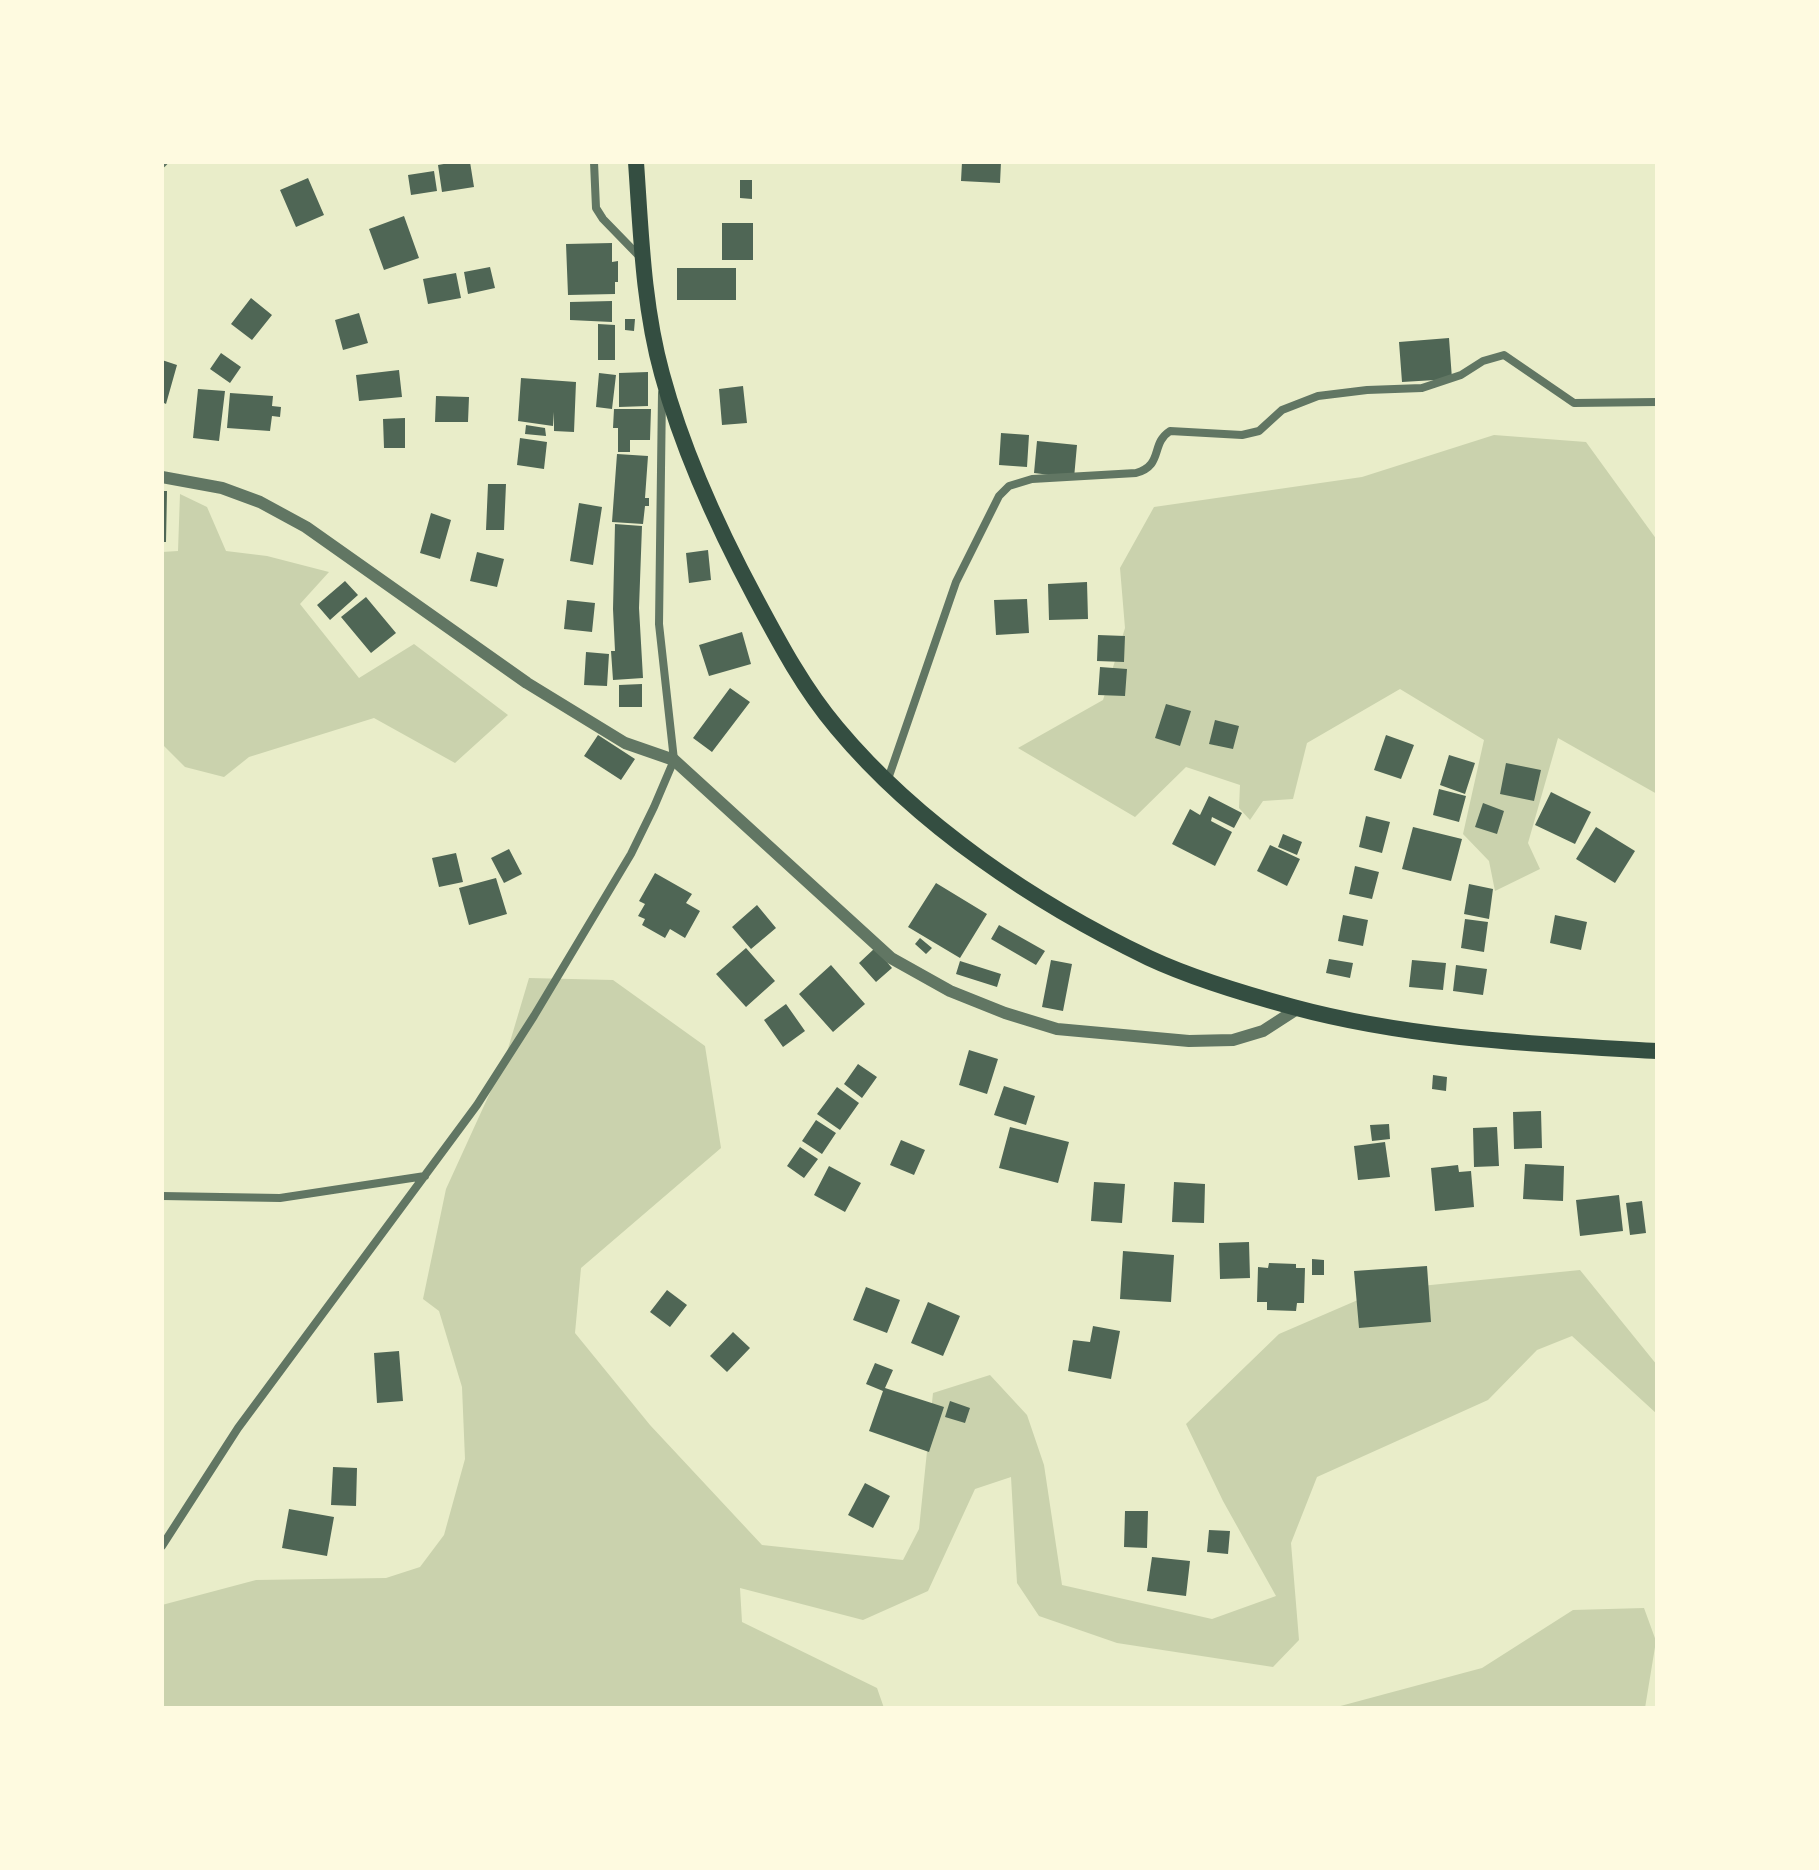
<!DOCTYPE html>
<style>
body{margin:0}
#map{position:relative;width:1819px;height:1870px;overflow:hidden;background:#e9edc9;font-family:"Fira Sans Condensed",sans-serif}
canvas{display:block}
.frame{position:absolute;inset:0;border:164px solid #fefae0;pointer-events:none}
</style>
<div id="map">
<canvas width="1819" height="1870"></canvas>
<div class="frame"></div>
</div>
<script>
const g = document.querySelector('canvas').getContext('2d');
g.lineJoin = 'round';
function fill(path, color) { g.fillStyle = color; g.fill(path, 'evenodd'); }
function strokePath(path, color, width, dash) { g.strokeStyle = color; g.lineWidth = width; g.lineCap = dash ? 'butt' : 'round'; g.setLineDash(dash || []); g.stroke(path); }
const green = new Path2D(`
 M1494,435l92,7 71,98v254l-99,-56 -30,105 12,26 -45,22 -6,-30 -26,-27 21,-94 -84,-51 -93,54 -14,56 -30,2 -13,19 -11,-12 1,-23 -54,-18 -51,50 -117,-69 85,-48 22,-72 -5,-60 34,-61 208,-30z
 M180,494l27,13 19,44 41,5 62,16 -29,32 59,74 55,-34 94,71 -53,48 -81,-45 -125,39 -25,20 -39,-10 -23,-23v-192l16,-1z
 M529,978l84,2 92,66 16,102 -140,120 -6,65 75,92 112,120 141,15 16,-31 14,-136 57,-18 37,40 17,50 18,120 150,34 64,-23 -53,-95 -37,-77 93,-90 102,-44 199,-20 77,95v49l-85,-78 -35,14 -49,50 -171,77 -26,66 8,97 -26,27 -156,-24 -78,-27 -22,-33 -6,-106 -36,12 -47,102 -65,29 -123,-32 2,34 135,66 7,20h-722v-103l94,-25 130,-2 34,-11 24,-32 21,-76 -3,-72 -23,-76 -16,-12 23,-110 58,-127z
 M1644,1608l12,33 -11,67h-312l149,-40 91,-58z`);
const building = new Path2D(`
 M455,162h15l4,25 -32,5 -4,-27z
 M962,162h39l-1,21 -39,-2z
 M434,171l3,20 -26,4 -3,-20z
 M308,178l16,37 -28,12 -16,-37z
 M740,180h12v19l-12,-1z
 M404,216l15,42 -35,12 -15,-41z
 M722,223h31v37h-31z
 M612,243v19l6,-1v21h-3v12l-47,1 -2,-51z
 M490,267l5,21 -27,6 -4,-22z
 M677,268h59v32h-59z
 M456,273l5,25 -33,6 -5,-25z
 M251,298l21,17 -20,25 -21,-16z
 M612,301v21l-42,-2v-18z
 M359,313l9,30 -25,7 -8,-30z
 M625,319h10l-1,12 -9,-1z
 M598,324l17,1v35h-17z
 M1449,338l3,41 -50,3 -3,-40z
 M221,353l20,14 -11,16 -20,-14z
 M162,360l15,5 -11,39 -4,-2z
 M399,370l3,27 -43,4 -3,-26z
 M648,372v34l-29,1v-34z
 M599,373l17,2 -4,34 -16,-2z
 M521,378l55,4 -2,50 -20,-1v-19l-1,14 -35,-5z
 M743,386l4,37 -25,2 -3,-36z
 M198,389l27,2 -6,50 -26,-3z
 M230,393l43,3 -1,10 9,1 -1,10 -8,-1 -2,15 -43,-3z
 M436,396l33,1 -1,25h-33z
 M614,409h37l-1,31h-20v12h-12v-24h-5z
 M405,418v30h-21l-1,-29z
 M526,425l19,3 1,8 -21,-2z
 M1001,433l28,2 -2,32 -28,-2z
 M520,438l27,4 -3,27 -27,-4z
 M1037,441l40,4 -3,33 -40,-5z
 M617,454l31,2 -3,42h4v8h-4l-2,18 -31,-2z
 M488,484h18l-2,46h-18z
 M162,491h5l-1,51h-4z
 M579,503l23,4 -9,58 -23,-4z
 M431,513l20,7 -11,39 -20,-6z
 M615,524l27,2 -3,82 4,70 -30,2 -2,-29h4l-2,-42z
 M708,550l3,30 -22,3 -3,-30z
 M477,552l27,7 -7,28 -27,-6z
 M345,581l13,14 -28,25 -13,-15z
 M1087,582l1,37 -39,1 -1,-36z
 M366,597l30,36 -25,20 -30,-36z
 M1027,599l2,34 -33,2 -2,-35z
 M567,600l28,3 -3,29 -28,-3z
 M742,632l9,32 -42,12 -10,-31z
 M1098,635l27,1 -1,26 -27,-1z
 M586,652l23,2 -2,32 -23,-1z
 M1100,667l27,2 -2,27 -27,-1z
 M642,684v23h-23v-22z
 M730,688l20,14 -38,50 -19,-14z
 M1166,704l25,7 -11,35 -25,-8z
 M1215,720l24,6 -6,23 -24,-5z
 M598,735l37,24 -14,21 -37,-24z
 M1386,735l28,10 -13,34 -27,-9z
 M1449,755l26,8 -10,31 -25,-9z
 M1506,763l35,7 -7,31 -34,-7z
 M1439,789l27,7 -7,26 -26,-7z
 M1551,792l40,20 -16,32 -40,-19z
 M1209,796l33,17 -8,15 -22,-11 -1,4 21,11 -17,34 -43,-22 18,-35 10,6z
 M1483,803l21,8 -7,23 -22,-7z
 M1366,816l24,6 -8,31 -23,-6z
 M1413,827l49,12 -11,42 -49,-12z
 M1596,827l39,24 -20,32 -39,-24z
 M1283,834l19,8 -5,13 -19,-8z
 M1270,845l30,14 -13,27 -30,-15z
 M509,849l13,25 -18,9 -13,-25z
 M456,853l7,29 -24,5 -7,-29z
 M1355,866l24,6 -7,27 -23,-5z
 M655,873l37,21 -6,9 14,8 -15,27 -15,-9 -5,9 -23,-13 3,-6 -7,-3 7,-12 -6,-3z
 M496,878l11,36 -38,11 -10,-37z
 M936,883l51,31 -27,44 -52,-31z
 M1469,884l24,5 -4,30 -25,-5z
 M757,905l19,23 -25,21 -19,-22z
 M1343,915l25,5 -5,26 -25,-5z
 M1555,915l32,7 -6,28 -31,-7z
 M1465,919l23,3 -4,30 -23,-4z
 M999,925l46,26 -9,14 -45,-26z
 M920,938l12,10 -6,6 -11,-10z
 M746,948l29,33 -29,26 -30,-33z
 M875,948l17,20 -16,14 -17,-19z
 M1329,959l24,4 -3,15 -24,-5z
 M1051,960l21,4 -9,47 -21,-4z
 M1412,960l34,3 -3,27 -34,-3z
 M960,961l41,13 -4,13 -41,-13z
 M831,965l34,39 -32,28 -34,-38z
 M1456,965l31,4 -4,26 -30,-4z
 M786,1004l19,27 -22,16 -19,-27z
 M969,1050l29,9 -11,35 -28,-9z
 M858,1064l19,13 -15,21 -18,-14z
 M1433,1075l14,2 -1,14 -14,-2z
 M1004,1086l31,10 -9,29 -32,-10z
 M837,1087l22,16 -19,27 -23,-16z
 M1541,1111l1,37 -28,1 -1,-37z
 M816,1120l20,13 -14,21 -20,-13z
 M1389,1124l1,15 -18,2 -2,-16z
 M1010,1127l59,15 -11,41 -59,-15z
 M1497,1127l2,39 -25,1 -1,-39z
 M901,1140l24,10 -11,25 -24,-10z
 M1385,1142l5,35 -32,3 -4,-34z
 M800,1147l18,12 -14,19 -17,-12z
 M1525,1164l39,2 -1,35 -40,-2z
 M1458,1165l1,7 12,-1 3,36 -39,4 -4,-43z
 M829,1166l32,17 -16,29 -31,-17z
 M1094,1182l31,2 -3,39 -31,-2z
 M1174,1182l31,2 -1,39 -32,-1z
 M1619,1195l4,36 -43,5 -4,-36z
 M1642,1201l4,32 -16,2 -4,-32z
 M1249,1242l1,36 -30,1 -1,-36z
 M1123,1251l51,4 -3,47 -51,-3z
 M1312,1259l12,1v15h-12z
 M1269,1263l27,1v4h9l-1,35h-7l-1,8 -29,-1v-8h-10l1,-35 10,1z
 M1427,1266l4,56 -72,6 -5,-57z
 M866,1287l34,13 -13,33 -34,-13z
 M667,1290l20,15 -17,22 -20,-15z
 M928,1302l32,14 -17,40 -32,-13z
 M1093,1326l27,5 -9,48 -43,-8 5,-31 17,2z
 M733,1332l17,16 -23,24 -17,-16z
 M399,1351l4,50 -26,2 -3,-50z
 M875,1363l18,7 -8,18 59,19 -15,45 -60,-21 14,-40 -17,-7z
 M950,1401l20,7 -5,15 -20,-6z
 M333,1467l24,1 -1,38 -25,-1z
 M865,1483l25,13 -17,32 -25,-13z
 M289,1509l45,8 -7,39 -45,-8z
 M1125,1511h23l-1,37 -23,-1z
 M1209,1530l21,1 -2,23 -21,-2z
 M1152,1557l38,4 -4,35 -39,-5z`);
const minor = new Path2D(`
 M594,162l2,46 7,11 36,37
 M162,164l2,-2
 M888,779l68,-197 43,-86 10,-10 23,-7 104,-6c28,-8 14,-29 34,-42l72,4 17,-4 23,-21 36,-14 49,-6 55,-2 39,-13 22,-14 21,-6 70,48 83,-1
 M162,1196l118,2 145,-22
 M162,1546l76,-118 239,-323 57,-89 97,-162 23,-47 20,-47 -15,-136 3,-231`);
const tertiary = new Path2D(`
 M162,477l60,11 38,14 46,25 221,156 98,60 49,17 217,198 59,33 55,22 52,16 132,12 44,-1 30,-9 34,-22`);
const trunk = new Path2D(`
 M636,162c5,71 7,143 26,212 21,78 56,154 94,225 24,45 48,90 81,129 81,97 199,176 312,230 45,21 96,36 144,49 118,32 243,37 364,44`);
fill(green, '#cad2ad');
fill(building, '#4f6655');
strokePath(minor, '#617663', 8);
strokePath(tertiary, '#617663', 12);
strokePath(trunk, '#344e41', 16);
</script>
